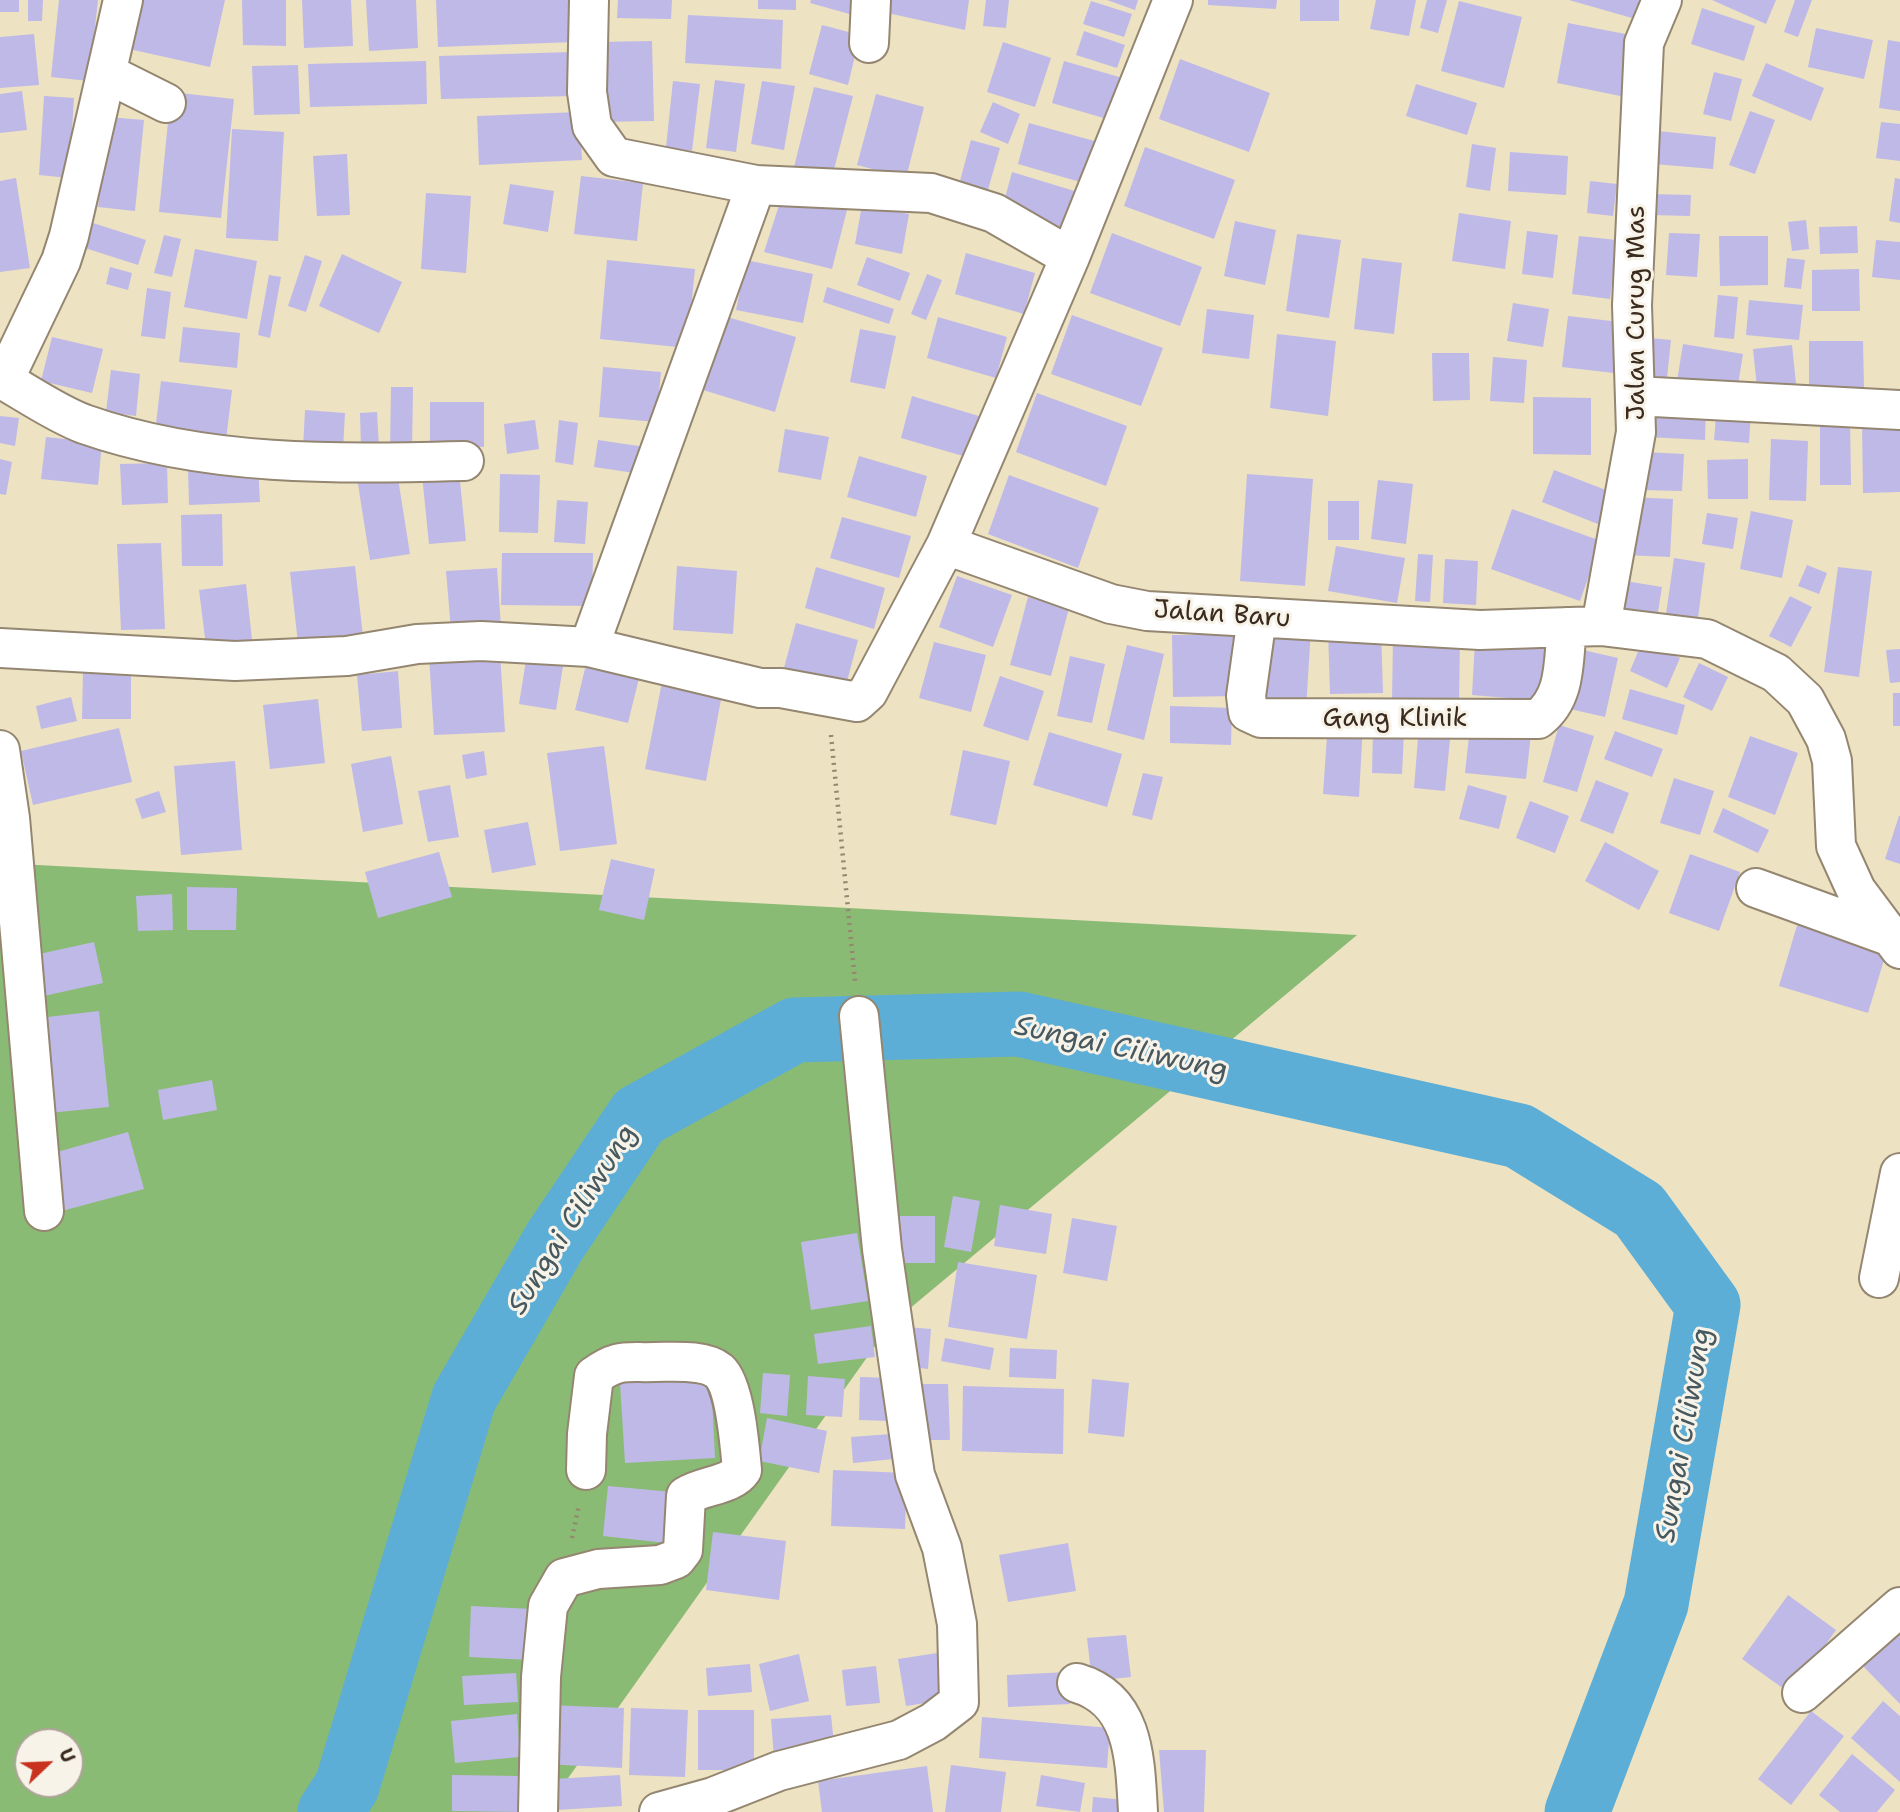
<!DOCTYPE html>
<style>
body{margin:0}
#map{position:relative;width:1900px;height:1812px;overflow:hidden;background:#ede2c2;font-family:"Shantell Sans",sans-serif}
canvas{display:block}
.north{position:absolute;left:14px;top:1728px;width:70px;height:70px;box-sizing:border-box;background:#f7f3e8;border:2px solid #aca397;border-radius:50%;rotate:67deg;font-size:19px;font-weight:700;line-height:28px;text-align:center;color:#3b2a1e}
.north::after{content:'';display:block;margin:auto;width:24px;height:32px;background:#c8321e;clip-path:polygon(50% 0,100% 100%,50% 72%,0 100%)}
</style>
<div id="map">
<canvas width="1900" height="1812"></canvas>
<div class="north">U</div>
</div>
<script>
const g = document.querySelector('canvas').getContext('2d');
g.lineJoin = 'round';
function fill(path, color) { g.fillStyle = color; g.fill(path, 'evenodd'); }
function strokePath(path, color, width, dash) { g.strokeStyle = color; g.lineWidth = width; g.lineCap = dash ? 'butt' : 'round'; g.setLineDash(dash || []); g.stroke(path); }
function label(font, color, halo, rows, align = 'center') {
  g.font = font + ' "Shantell Sans",sans-serif'; g.lineWidth = 6; g.setLineDash([]); g.textBaseline = 'middle'; g.strokeStyle = halo; g.fillStyle = color; for (const [text, x, y, turn = 0] of rows) {
    g.save(); g.translate(x, y); g.rotate((+turn || 0) * Math.PI / 180); g.textAlign = isNaN(turn) ? turn : align; if (halo) g.strokeText(text, 0, 0); g.fillText(text, 0, 0); g.restore();
  }
}
const forest = new Path2D(`
 M0,863l1357,72 -467,390 -346,487h-544zM28,1742h42v42h-42z`);
const river = new Path2D(`
 M330,1812l17,-26 117,-388 91,-157 84,-125 156,-86 224,-6 500,112 120,74 69,95 -52,299 -79,208`);
const building = new Path2D(`
 M0,0h19v12h-19z
 M28,0h15l-1,21h-14z
 M59,0h39l-9,81 -38,-4z
 M131,0h94l-15,67 -90,-20z
 M242,0h44v46l-43,-1z
 M302,0h49l2,46 -49,2z
 M366,0h50l2,48 -49,3z
 M436,0h136l2,42 -136,5z
 M618,0h54l-1,19 -54,-1z
 M758,0h38v10l-38,-1z
 M811,0h46l-4,15 -43,-12z
 M885,0h84l-4,30 -82,-18z
 M986,0h23l-3,28 -23,-2z
 M1107,0h31l-3,10z
 M1208,0h69l-1,9 -68,-4z
 M1300,0h39v21h-39z
 M1376,0h40l-7,36 -39,-7z
 M1427,0h20l-9,33 -18,-5z
 M1569,0h84l-7,22z
 M1712,0h64l-10,24z
 M1795,0h17l-14,37 -14,-5z
 M1091,1l41,13 -8,23 -41,-13z
 M1459,1l63,16 -18,71 -63,-17z
 M1702,8l53,18 -11,35 -53,-17z
 M688,15l95,5 -2,49 -96,-6z
 M1568,23l68,13 -11,61 -68,-14z
 M822,25l38,10 -12,50 -39,-11z
 M1816,28l57,12 -9,39 -56,-12z
 M1084,31l41,14 -8,23 -41,-13z
 M34,34l5,51 -39,3v-51z
 M1888,40l12,2v69l-21,-3z
 M652,41l2,80 -57,1 -2,-80z
 M1003,42l48,16 -16,49 -48,-15z
 M572,52l1,44 -132,3 -2,-43z
 M1180,59l90,34 -21,59 -90,-33z
 M426,61l1,43 -117,3 -2,-43z
 M1064,61l69,20 -12,42 -69,-20z
 M1766,63l58,25 -13,33 -59,-25z
 M298,65l2,49 -46,1 -2,-49z
 M1714,72l28,7 -11,42 -28,-7z
 M715,80l30,4 -9,68 -30,-4z
 M673,81l27,3 -8,67 -26,-4z
 M762,81l33,5 -11,64 -33,-6z
 M1416,84l61,19 -10,32 -61,-19z
 M814,87l39,9 -22,85 -38,-10z
 M22,91l5,39 -27,3v-39z
 M171,92l63,7 -13,119 -62,-6z
 M876,94l48,13 -18,71 -49,-13z
 M44,96l30,2 -5,80 -30,-3z
 M993,102l27,12 -12,30 -28,-12z
 M1750,111l25,9 -20,54 -26,-9z
 M579,112l3,48 -103,5 -2,-49z
 M108,117l36,3 -9,91 -37,-4z
 M1881,122l19,2v37l-24,-3z
 M1029,123l69,19 -11,42 -69,-20z
 M232,129l52,3 -6,109 -52,-3z
 M1658,131l58,6 -3,32 -59,-5z
 M971,140l29,8 -15,52 -28,-8z
 M1472,144l24,4 -6,43 -24,-4z
 M1145,147l90,33 -21,59 -90,-33z
 M1510,152l58,4 -2,39 -58,-4z
 M347,154l3,61 -33,1 -4,-60z
 M1012,172l69,21 -11,41 -69,-21z
 M581,176l62,7 -6,58 -63,-7z
 M16,178l14,90 -30,4v-91z
 M1895,178l5,1v44l-11,-2z
 M1590,181l27,3 -4,32 -26,-3z
 M510,184l44,7 -6,41 -45,-8z
 M426,193l45,3 -5,77 -45,-4z
 M1652,194l39,1 -1,21 -39,-1z
 M781,199l67,7 -16,63 -68,-17z
 M862,205l47,9 -7,40 -47,-10z
 M1459,213l52,8 -6,48 -53,-8z
 M1806,220l3,29 -17,2 -4,-29z
 M1235,221l41,9 -11,55 -41,-9z
 M93,223l53,17 -8,25 -53,-17z
 M1857,226l1,27 -38,1 -1,-27z
 M1527,231l31,4 -5,43 -31,-4z
 M1112,233l90,34 -22,59 -90,-33z
 M1669,233l31,1 -3,43 -31,-2z
 M1297,234l44,6 -12,78 -43,-7z
 M164,235l17,4 -9,38 -18,-4z
 M1579,236l38,4 -7,59 -38,-5z
 M1719,236h49v49l-48,1z
 M1876,240l24,2v38l-28,-3z
 M195,249l62,12 -10,58 -63,-12z
 M966,253l69,20 -11,41 -69,-20z
 M342,254l60,28 -23,51 -60,-27z
 M305,255l17,6 -16,51 -18,-6z
 M867,257l43,16 -10,28 -43,-16z
 M1362,258l40,5 -8,71 -40,-5z
 M1787,258l18,2 -4,29 -17,-2z
 M607,260l88,9 -8,79 -87,-9z
 M746,260l67,14 -10,49 -67,-13z
 M110,267l22,6 -4,17 -22,-6z
 M1859,269l1,42h-48v-41z
 M927,274l15,6 -16,40 -15,-6z
 M269,275l12,2 -11,61 -12,-3z
 M827,287l67,22 -5,15 -66,-22z
 M147,288l24,4 -6,47 -24,-3z
 M1718,295l20,2 -4,42 -20,-2z
 M1749,300l54,5 -4,35 -53,-5z
 M1513,303l36,6 -6,38 -36,-6z
 M1207,309l47,6 -5,44 -47,-6z
 M1072,315l91,33 -22,58 -90,-32z
 M724,316l72,21 -21,75 -72,-22z
 M1568,316l52,6 -6,51 -52,-6z
 M938,317l69,20 -11,41 -69,-20z
 M183,327l57,6 -3,35 -58,-6z
 M860,329l36,7 -11,53 -35,-7z
 M1277,334l59,7 -8,75 -58,-8z
 M52,337l51,12 -11,44 -51,-12z
 M1650,338l21,2 -4,38 -22,-2z
 M1809,341h54l1,48h-55z
 M1683,344l60,10 -6,37 -60,-10z
 M1792,345l5,48 -39,4 -5,-48z
 M1432,353h37l1,47 -37,1z
 M1493,357l34,3 -3,43 -34,-2z
 M603,367l58,5 -5,50 -57,-5z
 M111,370l29,4 -4,42 -30,-4z
 M161,381l71,9 -6,50 -71,-8z
 M391,387h22l-1,65 -22,-1z
 M1037,393l90,33 -21,60 -90,-34z
 M912,396l70,21 -12,41 -69,-20z
 M1533,397l58,1v57l-58,-1z
 M430,402h54v45l-54,-1z
 M1649,402l57,3 -1,35 -58,-3z
 M1717,406l34,3 -2,34 -35,-3z
 M305,410l40,3 -2,37 -40,-2z
 M377,412l2,35h-18l-1,-34z
 M1820,414h30l1,71h-31z
 M0,416l19,2 -4,28 -15,-3z
 M535,420l4,29 -32,5 -3,-30z
 M559,420l19,3 -5,42 -18,-3z
 M1900,422v70l-37,1 -1,-70z
 M785,429l44,8 -8,43 -43,-8z
 M46,437l56,6 -4,42 -57,-6z
 M1771,439l37,2 -2,60 -37,-1z
 M598,440l54,8 -4,27 -54,-8z
 M1643,452l41,2 -2,37 -41,-1z
 M859,456l68,20 -11,41 -69,-20z
 M0,459l12,3 -6,33 -6,-1z
 M1748,459v40h-40l-1,-39z
 M167,463l1,40 -46,2 -2,-41z
 M258,467l2,35 -71,3 -1,-36z
 M1554,470l62,24 -13,32 -61,-24z
 M459,471l7,70 -37,3 -7,-69z
 M397,472l13,82 -40,6 -13,-82z
 M500,474l40,1 -2,58 -39,-1z
 M1247,474l66,5 -8,107 -65,-5z
 M1009,475l90,33 -21,60 -90,-34z
 M1378,480l35,4 -7,60 -35,-5z
 M1628,497l45,2 -3,58 -45,-2z
 M557,500l31,2 -3,42 -31,-2z
 M1328,501h31v39h-31z
 M1512,509l89,32 -21,60 -89,-32z
 M1751,511l42,9 -11,58 -42,-9z
 M1707,513l31,5 -5,31 -31,-5z
 M222,514l1,52h-41l-1,-51z
 M842,517l69,19 -12,42 -69,-20z
 M161,543l4,86 -44,1 -4,-86z
 M1336,546l69,12 -8,45 -69,-12z
 M502,553h91l-1,53 -91,-1z
 M1418,554l15,1 -3,47 -15,-1z
 M1674,558l31,5 -7,55 -32,-4z
 M1445,559l33,2 -2,44 -33,-2z
 M1807,565l20,8 -8,21 -21,-8z
 M355,566l8,70 -65,7 -8,-71z
 M677,566l60,5 -4,63 -60,-4z
 M816,567l69,21 -11,41 -69,-21z
 M1838,567l34,4 -13,106 -35,-5z
 M497,568l4,59 -50,3 -5,-59z
 M957,576l55,19 -19,52 -54,-20z
 M1619,580l43,7 -6,37 -43,-7z
 M246,584l6,56 -46,6 -7,-56z
 M1790,596l22,11 -21,40 -22,-11z
 M1028,597l41,11 -18,68 -41,-11z
 M796,623l62,17 -12,45 -62,-17z
 M1265,625l46,3 -5,82 -47,-4z
 M1381,629l2,64 -53,1 -2,-64z
 M1172,635h62l1,61 -62,1z
 M1393,637l67,1 -1,66 -67,-3z
 M934,642l52,13 -15,57 -52,-14z
 M1475,642l73,5 -4,54 -72,-6z
 M1642,642l38,16 -13,30 -37,-17z
 M1127,645l37,9 -20,86 -37,-10z
 M1900,649v33l-10,1 -4,-33z
 M1583,650l35,8 -13,59 -35,-8z
 M500,653l5,79 -71,3 -5,-79z
 M527,654l37,6 -8,50 -37,-6z
 M588,656l53,14 -13,53 -53,-13z
 M1070,656l35,8 -13,59 -35,-7z
 M1699,663l29,14 -16,34 -29,-14z
 M83,671h48v48h-49z
 M398,671l4,57 -40,3 -5,-56z
 M1000,676l44,15 -16,50 -45,-15z
 M662,682l60,12 -16,87 -61,-12z
 M1630,689l55,16 -8,30 -55,-16z
 M1893,693h7v33h-7z
 M71,697l6,24 -36,8 -5,-23z
 M318,699l7,64 -55,6 -7,-64z
 M1170,706l62,2 -1,37 -61,-2z
 M1328,722l35,2 -4,73 -36,-3z
 M1559,725l35,11 -17,56 -34,-10z
 M1419,726l32,3 -6,62 -31,-3z
 M1470,727l61,7 -5,45 -61,-6z
 M119,728l13,54 -99,23 -12,-54z
 M1373,731l31,1 -2,42 -30,-1z
 M1615,731l48,18 -11,28 -48,-18z
 M1049,732l73,22 -15,53 -74,-22z
 M1750,736l48,17 -23,62 -47,-18z
 M604,746l13,98 -57,7 -13,-98z
 M963,750l47,11 -14,64 -46,-10z
 M484,751l3,24 -21,4 -4,-24z
 M391,756l12,68 -40,8 -12,-68z
 M235,761l7,89 -61,5 -7,-89z
 M1143,773l20,4 -11,43 -20,-5z
 M1674,778l40,13 -14,44 -40,-12z
 M1596,780l33,13 -16,41 -33,-13z
 M450,785l9,52 -31,5 -10,-51z
 M1468,785l39,11 -8,33 -40,-10z
 M159,791l7,21 -24,7 -7,-20z
 M1530,801l39,15 -14,37 -39,-15z
 M1723,808l46,22 -11,23 -45,-21z
 M1899,816h1v48l-15,-5z
 M528,822l8,43 -44,8 -8,-43z
 M1605,842l54,29 -20,39 -54,-29z
 M439,852l13,45 -74,21 -13,-46z
 M1690,854l50,18 -21,59 -50,-18z
 M611,859l44,10 -11,51 -45,-10z
 M187,887l50,1 -1,42h-49z
 M172,894l1,36 -35,1 -2,-35z
 M1801,912l89,28 -22,73 -89,-27z
 M94,942l9,41 -64,14 -9,-41z
 M99,1011l10,96 -60,6 -10,-95z
 M212,1080l5,30 -54,10 -5,-30z
 M128,1132l16,57 -86,23 -15,-56z
 M953,1196l27,5 -9,51 -27,-5z
 M1000,1205l52,9 -6,40 -52,-8z
 M895,1216h40v47h-40z
 M1072,1218l45,8 -10,55 -44,-8z
 M857,1233l11,68 -57,9 -10,-68z
 M958,1262l79,13 -10,64 -79,-12z
 M871,1326l4,31 -57,7 -4,-30z
 M906,1327l25,2 -3,40 -25,-3z
 M945,1338l49,10 -4,22 -49,-9z
 M1010,1348l47,2 -1,29 -47,-2z
 M763,1373l27,2 -3,41 -27,-3z
 M808,1376l37,3 -3,38 -36,-2z
 M860,1377l32,1 -2,43 -31,-1z
 M711,1378l4,80 -90,5 -5,-80z
 M1092,1379l37,4 -5,54 -36,-4z
 M915,1384h33l2,56h-34z
 M963,1386l101,3 -1,65 -101,-3z
 M767,1418l60,13 -8,42 -60,-12z
 M891,1434l3,25 -41,4 -2,-26z
 M833,1470l74,3 -2,56 -74,-3z
 M608,1486l64,6 -6,51 -63,-7z
 M713,1532l73,9 -7,59 -73,-10z
 M1068,1543l8,48 -68,11 -9,-47z
 M1788,1595l48,35 -45,64 -49,-35z
 M471,1606l61,3 -1,51 -62,-3z
 M1900,1626v78l-39,-40z
 M1126,1635l5,42 -39,4 -5,-43z
 M944,1652l8,47 -46,7 -8,-47z
 M799,1654l10,47 -39,10 -11,-47z
 M750,1664l2,28 -44,4 -2,-28z
 M876,1666l4,37 -34,3 -4,-36z
 M1068,1672l2,32 -62,3 -1,-32z
 M516,1673l2,29 -54,3 -2,-29z
 M1883,1701l17,15v66l-49,-44z
 M547,1705l77,3 -2,60 -78,-4z
 M631,1708l57,2 -3,67 -56,-2z
 M698,1710h56v60h-56z
 M1811,1711l33,25 -53,69 -33,-26z
 M517,1714l3,43 -65,6 -4,-42z
 M831,1715l4,39 -61,4 -3,-39z
 M982,1717l128,11 -3,40 -128,-10z
 M1159,1750h47l-2,62h-40z
 M1852,1754l43,36 -18,22h-37l-21,-17z
 M951,1765l55,7 -5,40h-56z
 M927,1766l6,46h-111l-4,-31z
 M452,1775l67,1v36l-67,-1z
 M620,1775l2,31 -65,4 -3,-31z
 M1041,1775l44,8 -5,29 -44,-6z
 M1093,1797l33,3 -1,12h-33z`);
const path = new Path2D(`
 M831,735l24,246
 M572,1538l7,-33`);
const minor = new Path2D(`
 M589,0l-2,92 5,34 22,31 142,28 175,8 63,20 76,44
 M1173,0l-103,257 -124,288 165,59 36,7 333,19 121,-4 106,13 69,34 29,27 21,39 6,22 4,85 20,44 44,59
 M869,43l2,-43
 M108,74l58,29
 M0,378c27,15 55,35 84,46 122,43 253,40 380,37
 M4,380l57,-119 8,-25 54,-236
 M1635,396l265,14
 M1257,617l-11,79 2,16 13,6 277,1c29,-22 25,-58 29,-92
 M1601,626l35,-194 -4,-127 12,-262 18,-43
 M589,647l167,-462
 M0,648l235,13 112,-5 70,-12 64,-3 108,6 171,41h21l76,14 11,-10 78,-147
 M0,750l10,68 34,393
 M1756,888l138,50
 M1879,1278l21,-105
 M1077,1683c58,17 58,77 61,129
 M1802,1693l98,-86
 M538,1812l3,-135 7,-71 16,-28 34,-9 62,-4 16,-6 7,-9 3,-54c17,-11 45,-10 56,-26 -2,-22 -7,-85 -23,-99 -15,-12 -46,-9 -64,-9 -29,1 -36,-4 -61,14l-7,58 -1,36
 M659,1812l54,-15 66,-26 120,-31 34,-18 26,-20 -2,-78 -15,-76 -27,-73 -16,-109 -17,-117 -23,-233`);
const streetNames = [
 ["Jalan Curug Mas",1637,313,-90],
 ["Jalan Baru",1222,615,4],
 ["Gang Klinik",1395,719]
];
const waterNames = [
 ["Sungai Ciliwung",1121,1049,12],
 ["Sungai Ciliwung",573,1220,-58],
 ["Sungai Ciliwung",1685,1435,-80]
];
fill(forest, '#8abb74');
strokePath(river, '#5caed7', 65);
fill(building, '#bfb9e8');
strokePath(minor, '#948670', 42);
strokePath(path, '#948670', 4.5, [2, 5]);
strokePath(minor, '#fff', 38);
label('26px', '#3b2a1e', '#f7f3e8', streetNames);
label('italic 28px', '#47585f', '#f7f3e8', waterNames);
</script>
